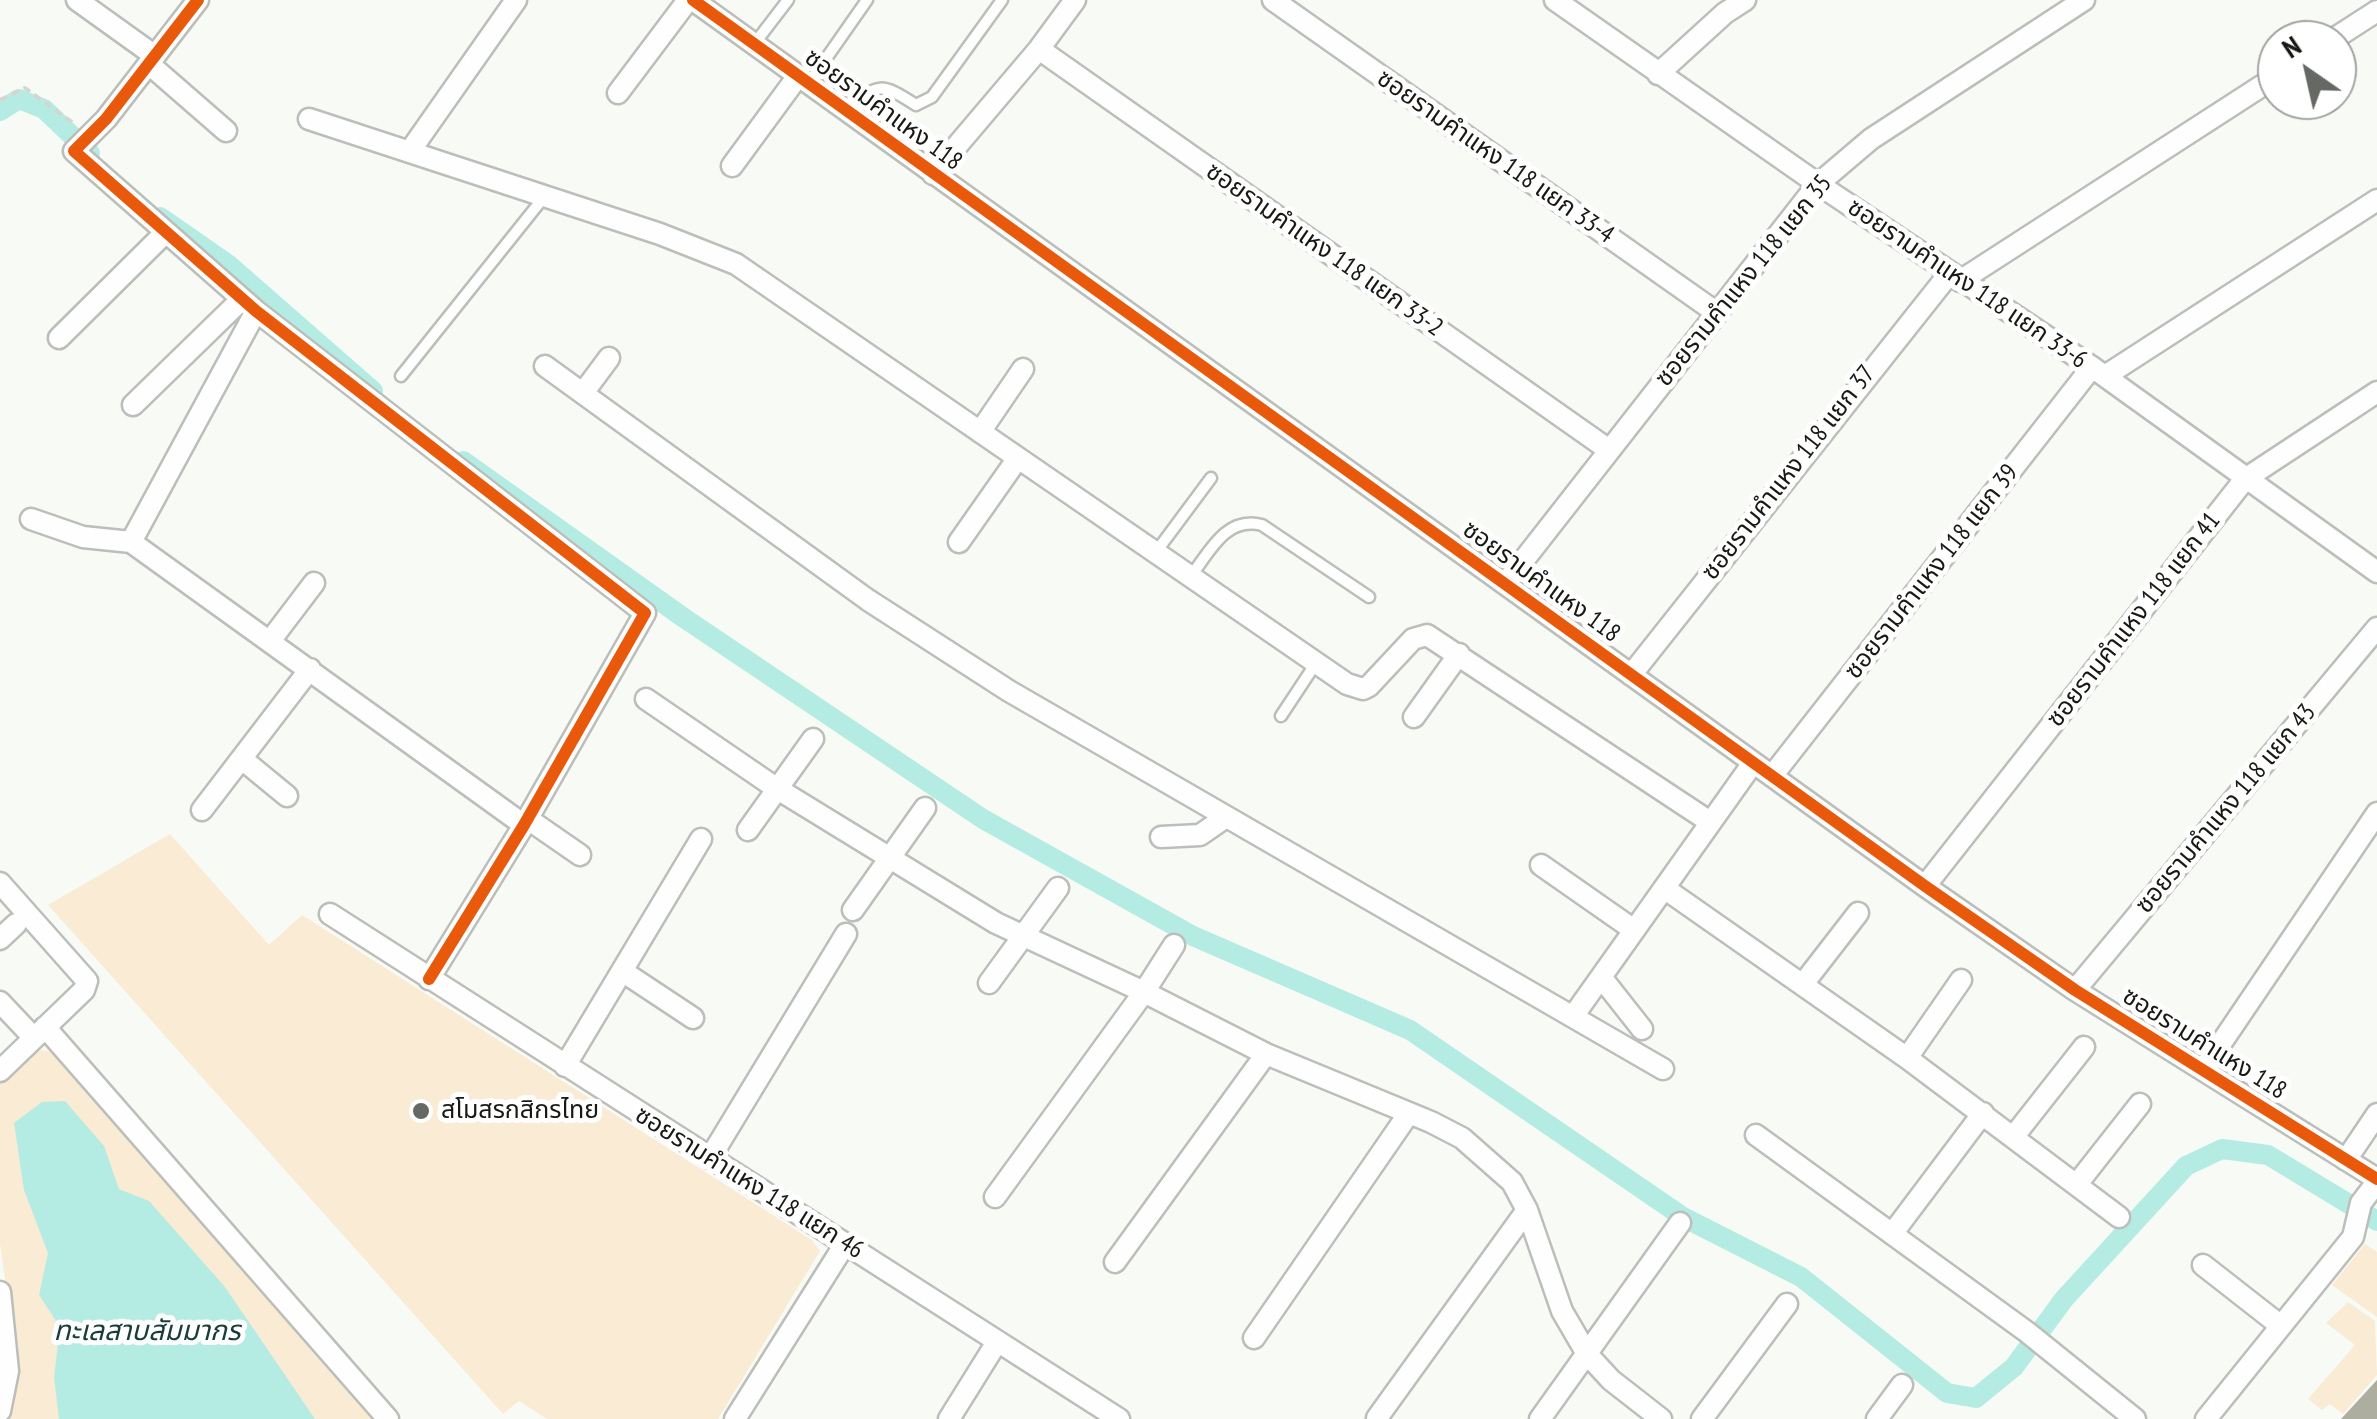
<!DOCTYPE html>
<meta charset="utf-8">
<style>
body{margin:0}
#map{position:relative;width:2377px;height:1419px;overflow:hidden;background:#f8fbf5;font-family:"PT Sans Narrow",sans-serif}
canvas{display:block}
.north{position:absolute;left:2257px;top:20px;width:100px;height:100px;box-sizing:border-box;background:#fff;border:2px solid #a2a3a1;border-radius:50%;rotate:326deg;font-size:28px;font-weight:700;line-height:40px;text-align:center;color:#171a14}
.north::after{content:'';display:block;margin:auto;width:35px;height:45px;background:#666963;clip-path:polygon(50% 0,100% 100%,50% 72%,0 100%)}
</style>
<div id="map">
<canvas width="2377" height="1419"></canvas>
<div class="north">N</div>
</div>
<script>
const g = document.querySelector('canvas').getContext('2d');
g.lineJoin = 'round';
function fill(path, color) { g.fillStyle = color; g.fill(path, 'evenodd'); }
function strokePath(path, color, width, dash) { g.strokeStyle = color; g.lineWidth = width; g.lineCap = dash ? 'butt' : 'round'; g.setLineDash(dash || []); g.stroke(path); }
function label(font, color, halo, rows, align = 'center') {
  g.font = font + ' "PT Sans Narrow","Noto Sans Thai",sans-serif'; g.lineWidth = 10; g.setLineDash([]); g.textBaseline = 'middle'; g.strokeStyle = halo; g.fillStyle = color; for (const [text, x, y, turn = 0] of rows) {
    g.save(); g.translate(x, y); g.rotate((+turn || 0) * Math.PI / 180); g.textAlign = isNaN(turn) ? turn : align; if (halo) g.strokeText(text, 0, 0); g.fillText(text, 0, 0); g.restore();
  }
}
const green = new Path2D(`
 M170,834l99,111 33,-30 510,325 8,11 -102,168h-171l-28,-18 -16,13 -455,-509z
 M37,1050l14,1 16,14 311,354h-369l10,-42 -19,-133v-163z
 M2365,1244l12,8v65l-45,-32z
 M2348,1302l27,19 2,54 -34,39 -13,-10 -8,6 -14,-11 47,-54 -29,-22z`);
const water = new Path2D(`
 M65,1101l39,45 15,43 30,12 76,86 90,132h-256l-5,-42 6,-50 -21,-32 9,-42 -24,-63 -10,-67 28,-21z`);
const canal = new Path2D(`
 M0,111l19,-12 25,10 46,44
 M160,217l69,48 144,126
 M463,461l221,157 299,201 210,117 217,94 273,187 118,60 146,116 29,5 38,-31 50,-68 122,-133 36,-17 46,6 109,66`);
const building = new Path2D(`
 M2377,1380v39h-36z`);
const path = new Path2D(`
 M0,100l25,-12 51,37`);
const lane = new Path2D(`
 M755,43l33,-43
 M809,83l58,-83
 M850,112c26,-31 32,-29 66,-7l16,-8 70,-97
 M401,376l143,-179
 M1156,552l55,-74
 M1191,576c19,-25 35,-60 71,-51l107,72
 M1281,716l35,-53`);
const street = new Path2D(`
 M77,0l78,56
 M198,0l-92,119 -32,32 182,160 389,302 -121,212 -95,154
 M693,0l1232,886 150,104 302,189
 M1273,0l444,313
 M1555,0l263,184 274,183 285,205
 M2332,40l45,-29
 M1039,49l570,401
 M149,64l77,67
 M1658,74l67,-61 20,-13
 M618,93l70,-93
 M309,119l351,115 76,30 611,420 16,5 6,-3 44,-47 14,-4 283,187
 M410,151l106,-151
 M732,166l66,-90
 M933,174l106,-125 36,-49
 M1960,281l317,-205
 M59,338l107,-106
 M545,366l323,234 141,91 654,378
 M2105,376l272,-176
 M583,393l26,-35
 M133,405l109,-106
 M980,432l43,-63
 M31,519l52,18 48,5 125,-231
 M131,542l393,283
 M959,542l59,-84
 M1505,584l313,-400 53,-45 213,-139
 M270,641l44,-58
 M1631,675l318,-401
 M646,699l130,89 220,135 148,69 122,62 165,68 31,16 50,44 15,28 35,101 25,43 24,26 50,39
 M1414,717l45,-63
 M242,759l45,37
 M1772,776l320,-409
 M202,810l108,-141
 M528,819l52,36
 M748,830l65,-91
 M1161,837l39,-2 26,-18
 M1541,865l93,65
 M0,883l87,98 -3,9 -84,81
 M1925,886l320,-407 132,-87
 M1664,888l243,170 212,159
 M853,910l72,-102
 M330,914l789,505
 M0,939l16,-15
 M622,971l71,47
 M1601,977l41,52
 M989,983l69,-95
 M1803,984l55,-71
 M2075,990l302,-362
 M0,1002l34,36
 M1574,1015l179,-252
 M45,1027l343,392
 M1907,1058l54,-78
 M565,1066l136,-227
 M2203,1070l174,-257
 M1756,1135l271,197 108,87
 M2014,1136l70,-89
 M710,1158l136,-224
 M2346,1160l31,-46
 M2077,1184l63,-80
 M995,1197l149,-205 30,-47
 M1892,1234l91,-121
 M1115,1262l151,-208
 M2203,1265l78,61
 M0,1292l8,79 -8,40
 M1254,1338l155,-225
 M1377,1418l150,-208
 M735,1419l110,-175
 M949,1419l48,-77
 M1540,1419l140,-196
 M1702,1419l85,-115
 M1877,1419l25,-34
 M2206,1419l147,-182 8,-34 16,-21`);
const cycleway = new Path2D(`
 M198,0l-92,119 -32,32 182,160 389,302 -121,212 -95,154
 M693,0l1232,886 150,104 302,189`);
const markers = [
 [421,1111,10,"#666963"]
];
const streetNames = [
 ["ซอยรามคำแหง 118",883,110,36],
 ["ซอยรามคำแหง 118 แยก 33-4",1495,157,35],
 ["ซอยรามคำแหง 118 แยก 33-2",1324,250,35],
 ["ซอยรามคำแหง 118 แยก 35",1744,281,-51],
 ["ซอยรามคำแหง 118 แยก 33-6",1967,284,34],
 ["ซอยรามคำแหง 118 แยก 37",1789,473,-52],
 ["ซอยรามคำแหง 118 แยก 39",1932,572,-52],
 ["ซอยรามคำแหง 118",1541,582,36],
 ["ซอยรามคำแหง 118 แยก 41",2134,620,-52],
 ["ซอยรามคำแหง 118 แยก 43",2226,809,-50],
 ["ซอยรามคำแหง 118",2204,1044,32],
 ["ซอยรามคำแหง 118 แยก 46",749,1183,32]
];
const poiNames = [
 ["สโมสรกสิกรไทย",441,1111]
];
const waterNames = [
 ["ทะเลสาบสัมมากร",147,1332]
];
fill(green, '#f9ebd4');
fill(water, '#b4ece4');
strokePath(canal, '#b4ece4', 20);
fill(building, '#adada0');
strokePath(lane, '#bcbeb9', 15);
strokePath(street, '#bcbeb9', 25);
strokePath(path, '#d4d6d4', 4, [8, 5]);
strokePath(lane, '#fefefe', 10);
strokePath(street, '#fefefe', 20);
strokePath(cycleway, '#e8590c', 12);
for (const [x, y, r, color] of markers) { const dot = new Path2D(); dot.arc(x, y, r, 0, 2 * Math.PI); g.fillStyle = color; g.fill(dot); strokePath(dot, '#fff', 4); }
label('25px', '#171a14', '#fff', streetNames);
label('25px', '#171a14', '#fff', poiNames, 'left');
label('italic 28px', '#183d3a', '#fff', waterNames);
</script>
